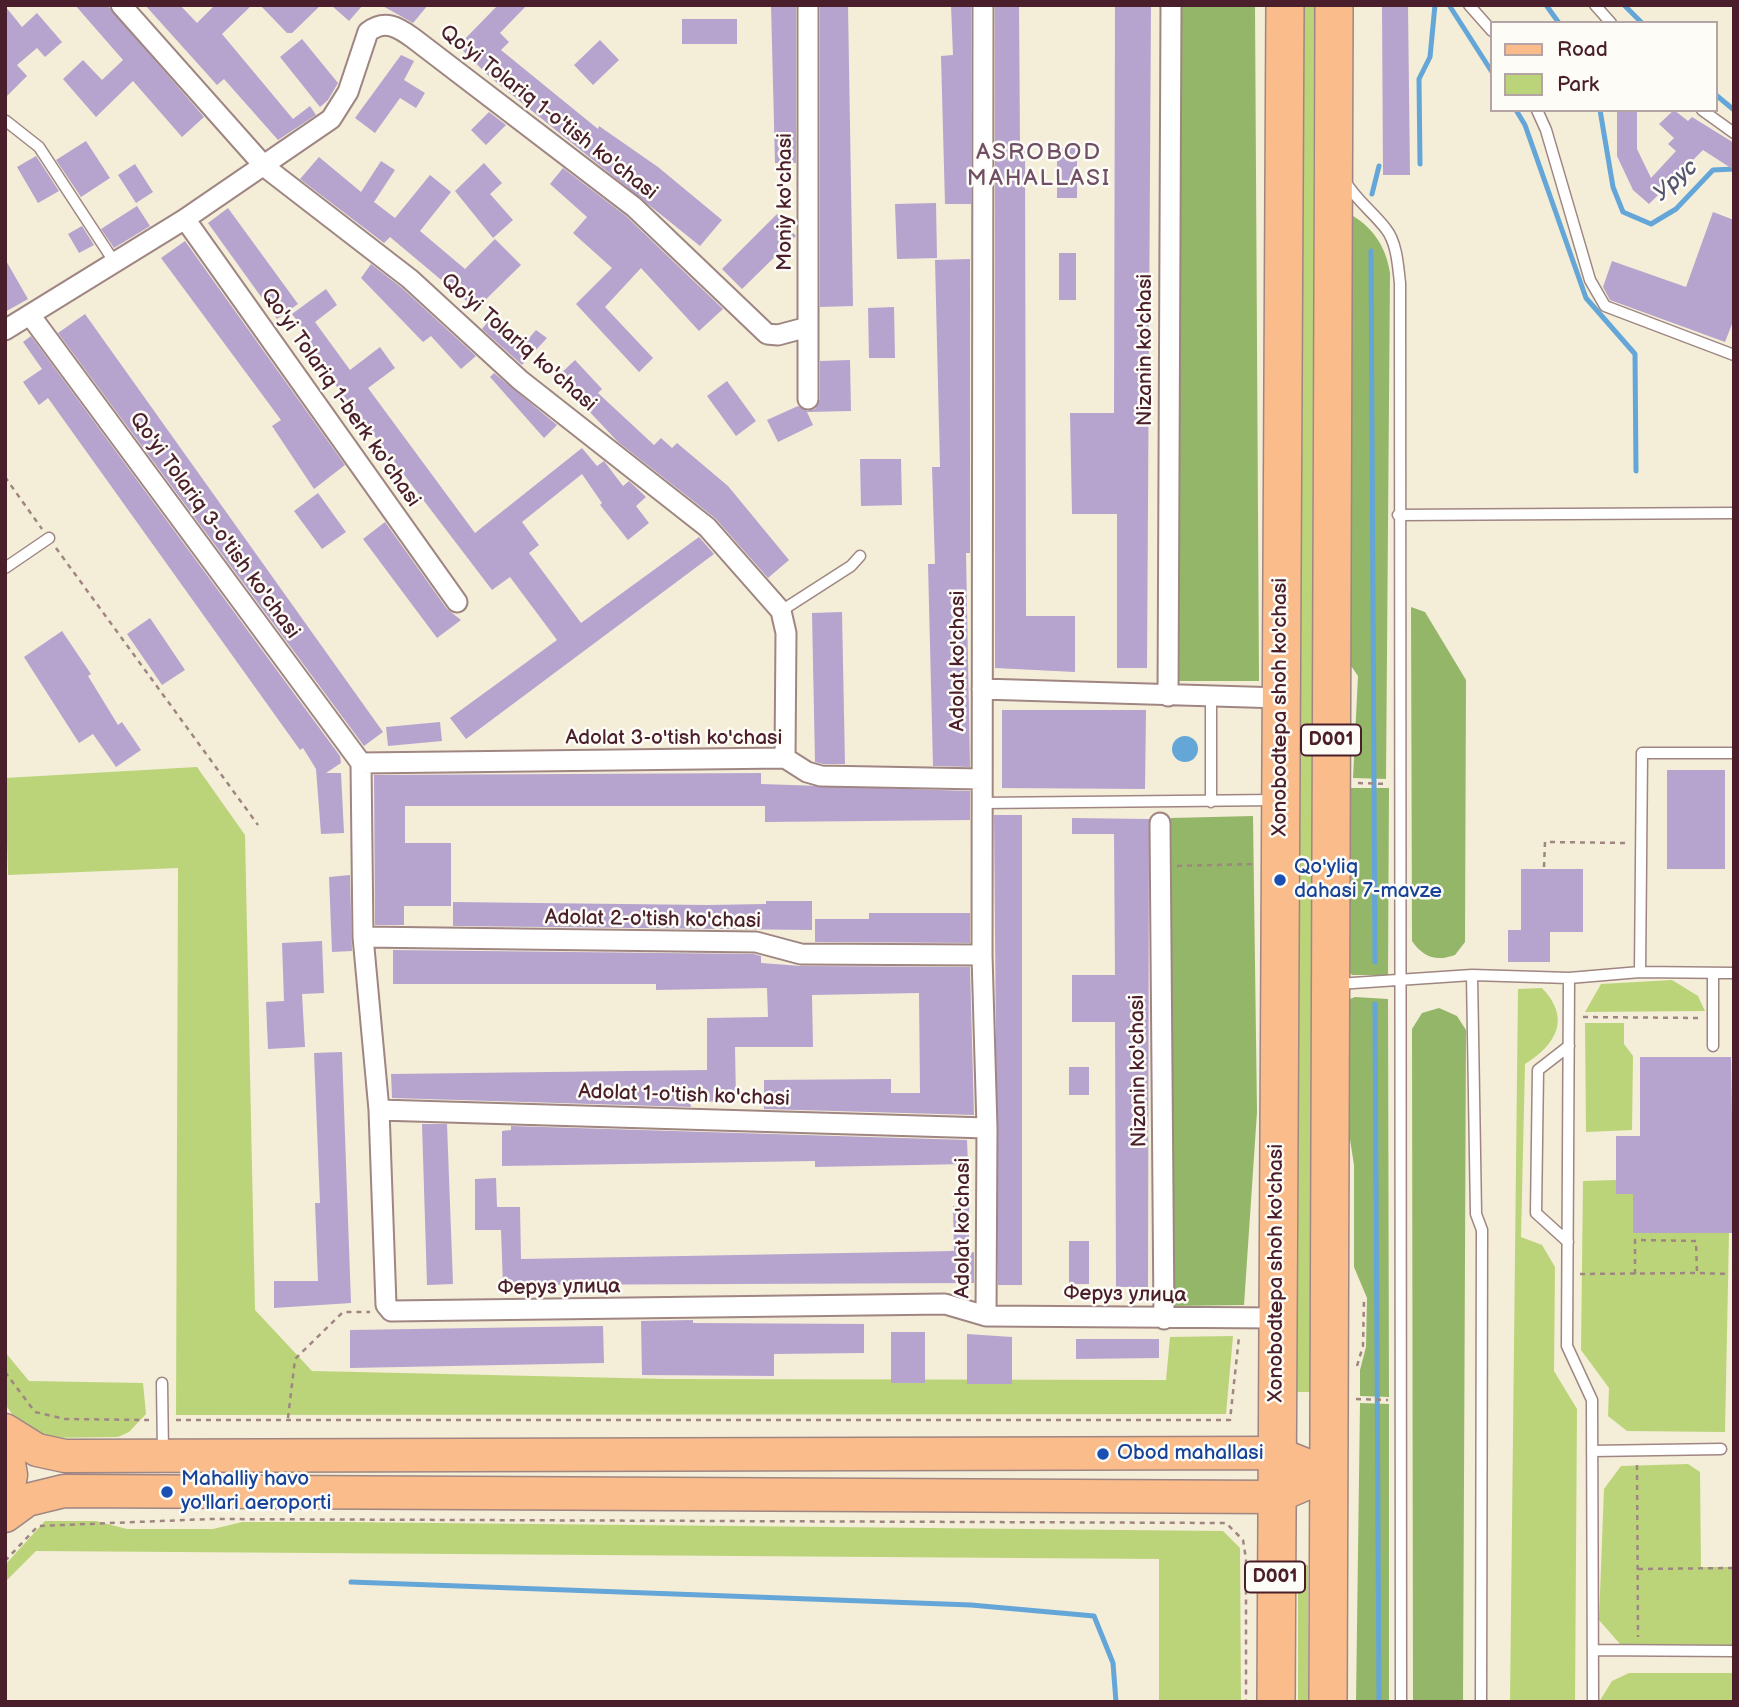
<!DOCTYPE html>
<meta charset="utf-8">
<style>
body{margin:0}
#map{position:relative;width:1739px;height:1707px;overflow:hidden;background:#f4edd8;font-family:"Balsamiq Sans",sans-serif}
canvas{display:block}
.frame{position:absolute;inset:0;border:7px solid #4a1f2b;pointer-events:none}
.legend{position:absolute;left:1490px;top:21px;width:228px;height:91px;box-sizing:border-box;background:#fdfcf7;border:2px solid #b5a4a5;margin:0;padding:9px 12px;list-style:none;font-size:21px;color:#4a1f2b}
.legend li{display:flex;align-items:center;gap:14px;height:35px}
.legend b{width:35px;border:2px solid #b5a4a5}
</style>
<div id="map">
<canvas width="1739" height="1707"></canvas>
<div class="frame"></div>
<ul class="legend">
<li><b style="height:9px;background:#f9bc8a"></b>Road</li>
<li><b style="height:19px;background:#bbd479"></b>Park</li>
</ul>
</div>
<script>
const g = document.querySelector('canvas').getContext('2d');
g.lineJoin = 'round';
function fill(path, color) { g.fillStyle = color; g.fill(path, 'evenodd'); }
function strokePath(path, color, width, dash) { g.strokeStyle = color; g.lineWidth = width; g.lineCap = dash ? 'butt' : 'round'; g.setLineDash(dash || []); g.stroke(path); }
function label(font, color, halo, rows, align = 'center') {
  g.font = font + ' "Balsamiq Sans",sans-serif'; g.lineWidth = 5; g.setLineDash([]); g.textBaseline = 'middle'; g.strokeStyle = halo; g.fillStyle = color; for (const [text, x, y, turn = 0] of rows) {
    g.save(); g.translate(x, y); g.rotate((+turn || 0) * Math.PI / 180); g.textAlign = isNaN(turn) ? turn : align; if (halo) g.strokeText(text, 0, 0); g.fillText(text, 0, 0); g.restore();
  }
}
const green = new Path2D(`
 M1303,5h11l-4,1387h-13z
 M197,767l48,68 10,475 57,61 355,8 499,1 4,-43 63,-1 -7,78 -1050,1 2,-547 -170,7 -3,-97z
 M1672,980l26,16 7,15 -120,1 16,-28z
 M1542,988c29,30 15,56 -17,76l-4,173 21,8 13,22 -1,104 23,38 -2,293h-65l8,-713z
 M1585,1023h39v21l9,12 -1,74 -46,2z
 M1616,1180v14h17v39h96l-4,199 -98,-1 -19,-15 1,-28 -28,-38 2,-169z
 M5,1352l24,29 114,2 3,31 -17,18 -11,5 -76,1 -17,-5 -20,-29z
 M1688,1464l12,8 1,95h33v78l-114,-1 -21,-24 5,-131 17,-23z
 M45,1521h51l31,8h86l29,-7h96l885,9 17,17 1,154h-82v-143l-1123,-8 -31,31v-17z
 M1298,1565h10v137h-10z
 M1629,1673h104l1,29h-135l13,-21z`);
const forest = new Path2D(`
 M1179,5h76l4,676h-84z
 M1348,213c24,13 38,33 42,60l-4,506 -33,-1 5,-102 -11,-16z
 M1411,607l14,5 41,68 -1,262 -10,13c-19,7 -32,2 -43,-14z
 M1344,788h45l-1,187h-36l-9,-10z
 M1253,816l4,296 -13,193 -71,1 -2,-488z
 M1355,997l33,2 1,398 -29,-1v-26l6,-23 1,-49 -13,-31v-102l-12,-77 5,-88z
 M1439,1008l18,8 9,14 -3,672h-50l-1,-673 10,-16z
 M1360,1403l29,1v298h-33z`);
const water = new Path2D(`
 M1172 749a13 13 0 1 1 26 0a13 13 0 1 1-26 0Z`);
const stream = new Path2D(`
 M1449,5l43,67
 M1546,5l13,18
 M1624,5l18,18
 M1716,95l18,15
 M1516,110l9,15 61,173 49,56 1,117
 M1600,110l13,77 10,25 28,12 25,-15 37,-39 21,-1
 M1420,164l-1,-85 11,-22 5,-52
 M1372,194l7,-28
 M1371,251l4,711
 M1375,1004l4,698
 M351,1582l620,23 123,11 19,47 3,39`);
const building = new Path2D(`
 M75,5h32l97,112 -22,20 -49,-56 -37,36 -33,-38 20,-19 19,20 21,-20z
 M145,5h35l17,18 18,-18h37l-30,29 71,85 17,-13 6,9 -38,25 -54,-61 -7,6z
 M260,5h61l-29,28h-5z
 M331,5h32l-14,16z
 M381,5h47l-15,18z
 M498,5h29l-27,28 9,9 -8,8 97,79 1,-3 59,41 64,53 -22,26 -209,-168 -33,-32z
 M771,5h25v158h-21z
 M820,5h28l5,301 -33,1z
 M951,5h20v199h-26l-4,-148 12,-1z
 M995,5h24l1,142h5l1,469h49v56l-80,-4z
 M1115,5h36l-4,663h-30v-154h-45l-2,-101h44z
 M1382,5h26l2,170h-27z
 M5,6l17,21 15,-14 25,29 -17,15 -8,-9 -20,17 10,11 -22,22z
 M682,19h55v25h-55z
 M302,39l36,44 -10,17 -8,7 -40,-50z
 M600,40l19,20 -26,25 -19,-20z
 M401,55l13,6 -10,19 21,13 -9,15 -16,-10 -25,35 -20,-15z
 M1617,110h20v39l14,29 25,-27 -8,-7 6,-6 -15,-14 15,-14 14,11 4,-4 42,26v27l-31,-20 -54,54 -16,-14 -16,-34z
 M489,112l17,13 -20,20 -15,-15z
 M86,141l24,37 -29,19 -25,-37z
 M1057,148h20v50h-20z
 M36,156l23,35 -21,12 -21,-36z
 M319,157l42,35 20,-31 14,9 -21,32 21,16 35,-43 21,17 -31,39 45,38 30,-30 26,26 -45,44 -86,-72 -6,6 -84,-64z
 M484,163l18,20 -12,11 23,26 -20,18 -38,-47z
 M135,164l18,28 -17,11 -18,-28z
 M563,168l63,48 97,93 -24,22 -58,-63 -36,39 48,51 -14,14 -63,-68 36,-36 -39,-35 14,-16 -37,-33z
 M936,203l1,55 -40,1 -2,-55z
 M137,206l13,20 -36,22 -13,-19z
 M228,208l70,96 -21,15 -69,-96z
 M1713,212l21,8v99l-9,23 -115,-42 -7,-13 9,-26 74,26z
 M777,214l19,22 -54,53 -20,-20z
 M82,226l12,19 -15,8 -11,-19z
 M185,241l160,224 -31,24 -42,-63 9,-6 -120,-162z
 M1059,253h17v47h-17z
 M5,259l23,40 -23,13z
 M970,259v294h-4l4,214 -37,-1 -5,-202h7l-3,-97h8l-5,-207z
 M371,264l31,24 74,68 -15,13 -30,-33 -8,6 -62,-64z
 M326,289l11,16 -22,17 35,48 30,-23 15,21 -27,20 107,145 107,-85 15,18 7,-5 19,25 6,-5 17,16 -10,9 13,17 -21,17 -28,-35 2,-2 -20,-29 -60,48 17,23 -10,8 52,70 118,-86 15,17 -248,185 -16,-21 107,-78 -47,-63 -18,13 -190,-249 7,-5 -17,-22z
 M894,307l1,51h-26l-1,-50z
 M85,314l298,418 -19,14 -306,-413z
 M493,315l31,29 12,-14 11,8 -25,27 -40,-36z
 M31,336l309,420 1,7 -15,10h15l3,60 -23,1 -5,-65 -13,-21 -3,2 -252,-352 -9,7 -16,-23 19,-13 -19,-27z
 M575,360l27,29 -4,4 56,52 7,-7 11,10 5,-5 51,43 61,74 -21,18 -53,-60 -97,-76 -61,-65z
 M850,360l1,51 -44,1 6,13 -35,17 -11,-22 31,-14 9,5 8,-2 5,-10v-38z
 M494,373l63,52 -13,13 -54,-61z
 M727,381l29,40 -20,15 -29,-40z
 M860,459h41l1,46 -41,1z
 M318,493l28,39 -24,17 -28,-38z
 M385,522l62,87 14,11 -24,18 -74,-99z
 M842,612l3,152h-22l-8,-2 -3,-149z
 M150,618l35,52 -23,15 -35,-51z
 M62,631l29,43 -3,2 30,49 4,-3 19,28 -25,17 -23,-33 -14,9 -55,-86z
 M1002,710h144l-1,79 -143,-1z
 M440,722l2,19 -54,5 -2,-19z
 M1667,770h58v99h-58z
 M761,773v11l209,7v29l-205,2v-16h-360v37h46v63h-47v19h-29l-1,-150z
 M994,815h28v470h-24z
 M1072,818l77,1 -1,468h-32l-1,-265h-43v-47h43l-1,-141h-42z
 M1521,869h62v63h-33v30h-42v-32h13z
 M350,875l2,76 -20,1 -3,-75z
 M766,901h46v29l-359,-4v-24l255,3 58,-1z
 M869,913h101v30l-155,-1v-23h54z
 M322,941l2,52 -22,1 3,53 -37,2 -2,-47 18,-1 -2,-58z
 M393,950l361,4 7,2v7l40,3 169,1 4,148 -210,-6v-29l127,-1v14h29l-1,-100 -107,2 1,52h-78l1,54 -46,1 1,5 -299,-9 -1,-24 316,-4v-52l61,-1 -1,-29 -111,2v-6h-263z
 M342,1052l9,251 -77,5v-27h44l-3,-78h5l-6,-150z
 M1640,1057h91l3,176h-101v-39h-17v-58h24z
 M1069,1067h20v28h-20z
 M422,1124h25l6,160 -26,1z
 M511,1126l456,14 1,24 -153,3v-6l-313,5v-35l9,-1z
 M496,1178l1,29h23l1,52 433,-8 -1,-45h16v47l5,-1v31l-471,2 -2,-55h-26v-51z
 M1069,1241h20v43h-20z
 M693,1320v3l171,1v29l-90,1v22l-132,-1 -1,-54z
 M603,1326l1,37 -254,5v-38z
 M891,1332h34v51h-34z
 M967,1334l45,3v47h-45z
 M1076,1339h83v19l-83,1z`);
const path = new Path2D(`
 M5,477l37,52
 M56,548l202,277
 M1358,783l29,1
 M1177,866l78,-2
 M1544,867l1,-25 84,1
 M1583,1017l116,1
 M1580,1274l117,-1
 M1635,1274v-34l61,1 1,32 32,1
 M1357,1366l6,-20 1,-47
 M5,1372l30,40 30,7 84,1
 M1356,1399l32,1
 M288,1418l7,-59 48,-47h27
 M176,1420h1054l9,-83
 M1637,1465l1,172
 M5,1561l33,-35 172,-7 1016,4 17,17 3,19v143
 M1638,1569l96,-1`);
const lane = new Path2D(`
 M1469,5l23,26
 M1595,5l16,18
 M1537,110l9,20 44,150 15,26 129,49
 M1702,110l32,23
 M6,121l33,26 76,116
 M1345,181c11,19 28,31 41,48 11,14 12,37 14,54l1,1419
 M1398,515l336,-2
 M5,568l44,-30
 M781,611l70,-45 9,-10
 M1211,697v105
 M982,803l294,-3
 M1640,972l2,-219h92
 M1713,973v73
 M1472,975l4,239 6,16 -1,472
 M1569,978l-2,368 25,54 1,302
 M1338,984l134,-9 97,3 71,-6 94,1
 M1568,1242l-32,-29 2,-143 31,-24
 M162,1383l1,69
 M1592,1451l129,-2
 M1593,1650l141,1`);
const street = new Path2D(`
 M121,5l144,162 145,112 110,101 187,147 74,84 5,22 -1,125
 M808,5v394
 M983,5l-1,950 5,173 -1,188
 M185,219l272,383
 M30,315l331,448
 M5,330l180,-111 146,-100 17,-27 20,-60c17,-13 30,-5 45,6l221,169 133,127 11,1 30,-8
 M982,689l299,9
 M1168,696l3,-691
 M361,763l2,174 16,173 7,195 5,6 554,-7 41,12 291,2
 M361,763l424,-5 22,14 14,4 161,3
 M1160,823l4,496
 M363,937l393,5 45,12 181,1
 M379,1110l608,18`);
const primary = new Path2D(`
 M5,1430l32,20 28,6 1211,-3 53,21
 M5,1439l6,36 -6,32
 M5,1516l22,-16 37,-9 1211,6 54,-23`);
const highway = new Path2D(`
 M1276,1702l9,-1697
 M1328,1702l6,-1697`);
const markers = [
 [1280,880,7,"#1a4fb4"],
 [1103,1454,7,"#1a4fb4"],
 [167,1492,7,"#1a4fb4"]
];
const shields = [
 [1331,740,60],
 [1275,1577,60]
];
const shieldNames = [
 ["D001",1331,740],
 ["D001",1275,1577]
];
const streetNames = [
 ["Qo'yi Tolariq 1-o'tish ko'chasi",548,113,38],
 ["Moniy ko'chasi",786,202,-90],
 ["Qo'yi Tolariq ko'chasi",518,343,41],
 ["Nizanin ko'chasi",1146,350,-90],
 ["Qo'yi Tolariq 1-berk ko'chasi",340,398,55],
 ["Qo'yi Tolariq 3-o'tish ko'chasi",214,526,54],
 ["Adolat ko'chasi",959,661,-90],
 ["Xonobodtepa shoh ko'chasi",1281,707,-90],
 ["Adolat 3-o'tish ko'chasi",674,739],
 ["Adolat 2-o'tish ko'chasi",653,920,1],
 ["Nizanin ko'chasi",1139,1071,-91],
 ["Adolat 1-o'tish ko'chasi",684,1096,2],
 ["Adolat ko'chasi",964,1228,-90],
 ["Xonobodtepa shoh ko'chasi",1277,1273,-90],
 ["Феруз улица",559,1288,-1],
 ["Феруз улица",1125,1295,1]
];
const transitNames = [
 ["Qo'yliq",1294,868],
 ["dahasi 7-mavze",1294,892],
 ["Obod mahallasi",1117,1454],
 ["Mahalliy havo",181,1480],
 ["yo'llari aeroporti",181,1504]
];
const neighbourhoodNames = [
 ["ASROBOD",1039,153],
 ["MAHALLASI",1039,179]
];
const waterNames = [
 ["Урус",1676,181,-41]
];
fill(green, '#bbd479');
fill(forest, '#94b669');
fill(water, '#64a6d8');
strokePath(stream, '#64a6d8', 5);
fill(building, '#b6a4cf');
strokePath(lane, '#9f8682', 13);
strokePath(street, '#9f8682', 23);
strokePath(primary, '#9f8682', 35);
strokePath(highway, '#9f8682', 40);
strokePath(path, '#9f8682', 2.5, [5, 5]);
strokePath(lane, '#fff', 10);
strokePath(street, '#fff', 19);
strokePath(primary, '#f9bc8a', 32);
strokePath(highway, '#f9bc8a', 37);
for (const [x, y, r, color] of markers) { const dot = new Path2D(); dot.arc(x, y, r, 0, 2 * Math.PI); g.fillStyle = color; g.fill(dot); strokePath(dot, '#fdfcf7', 2.5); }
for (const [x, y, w] of shields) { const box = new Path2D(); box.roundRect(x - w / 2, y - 15.5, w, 31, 5); g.fillStyle = '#fdfcf7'; g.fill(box); strokePath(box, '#4a1f2b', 2); }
label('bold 19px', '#4a1f2b', null, shieldNames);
label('21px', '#4a1f2b', '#fdfcf7', streetNames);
label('21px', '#164399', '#fdfcf7', transitNames, 'left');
g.letterSpacing = '2px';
label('23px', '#704e64', '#fdfcf7', neighbourhoodNames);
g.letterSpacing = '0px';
label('italic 23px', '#545570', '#fdfcf7', waterNames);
</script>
